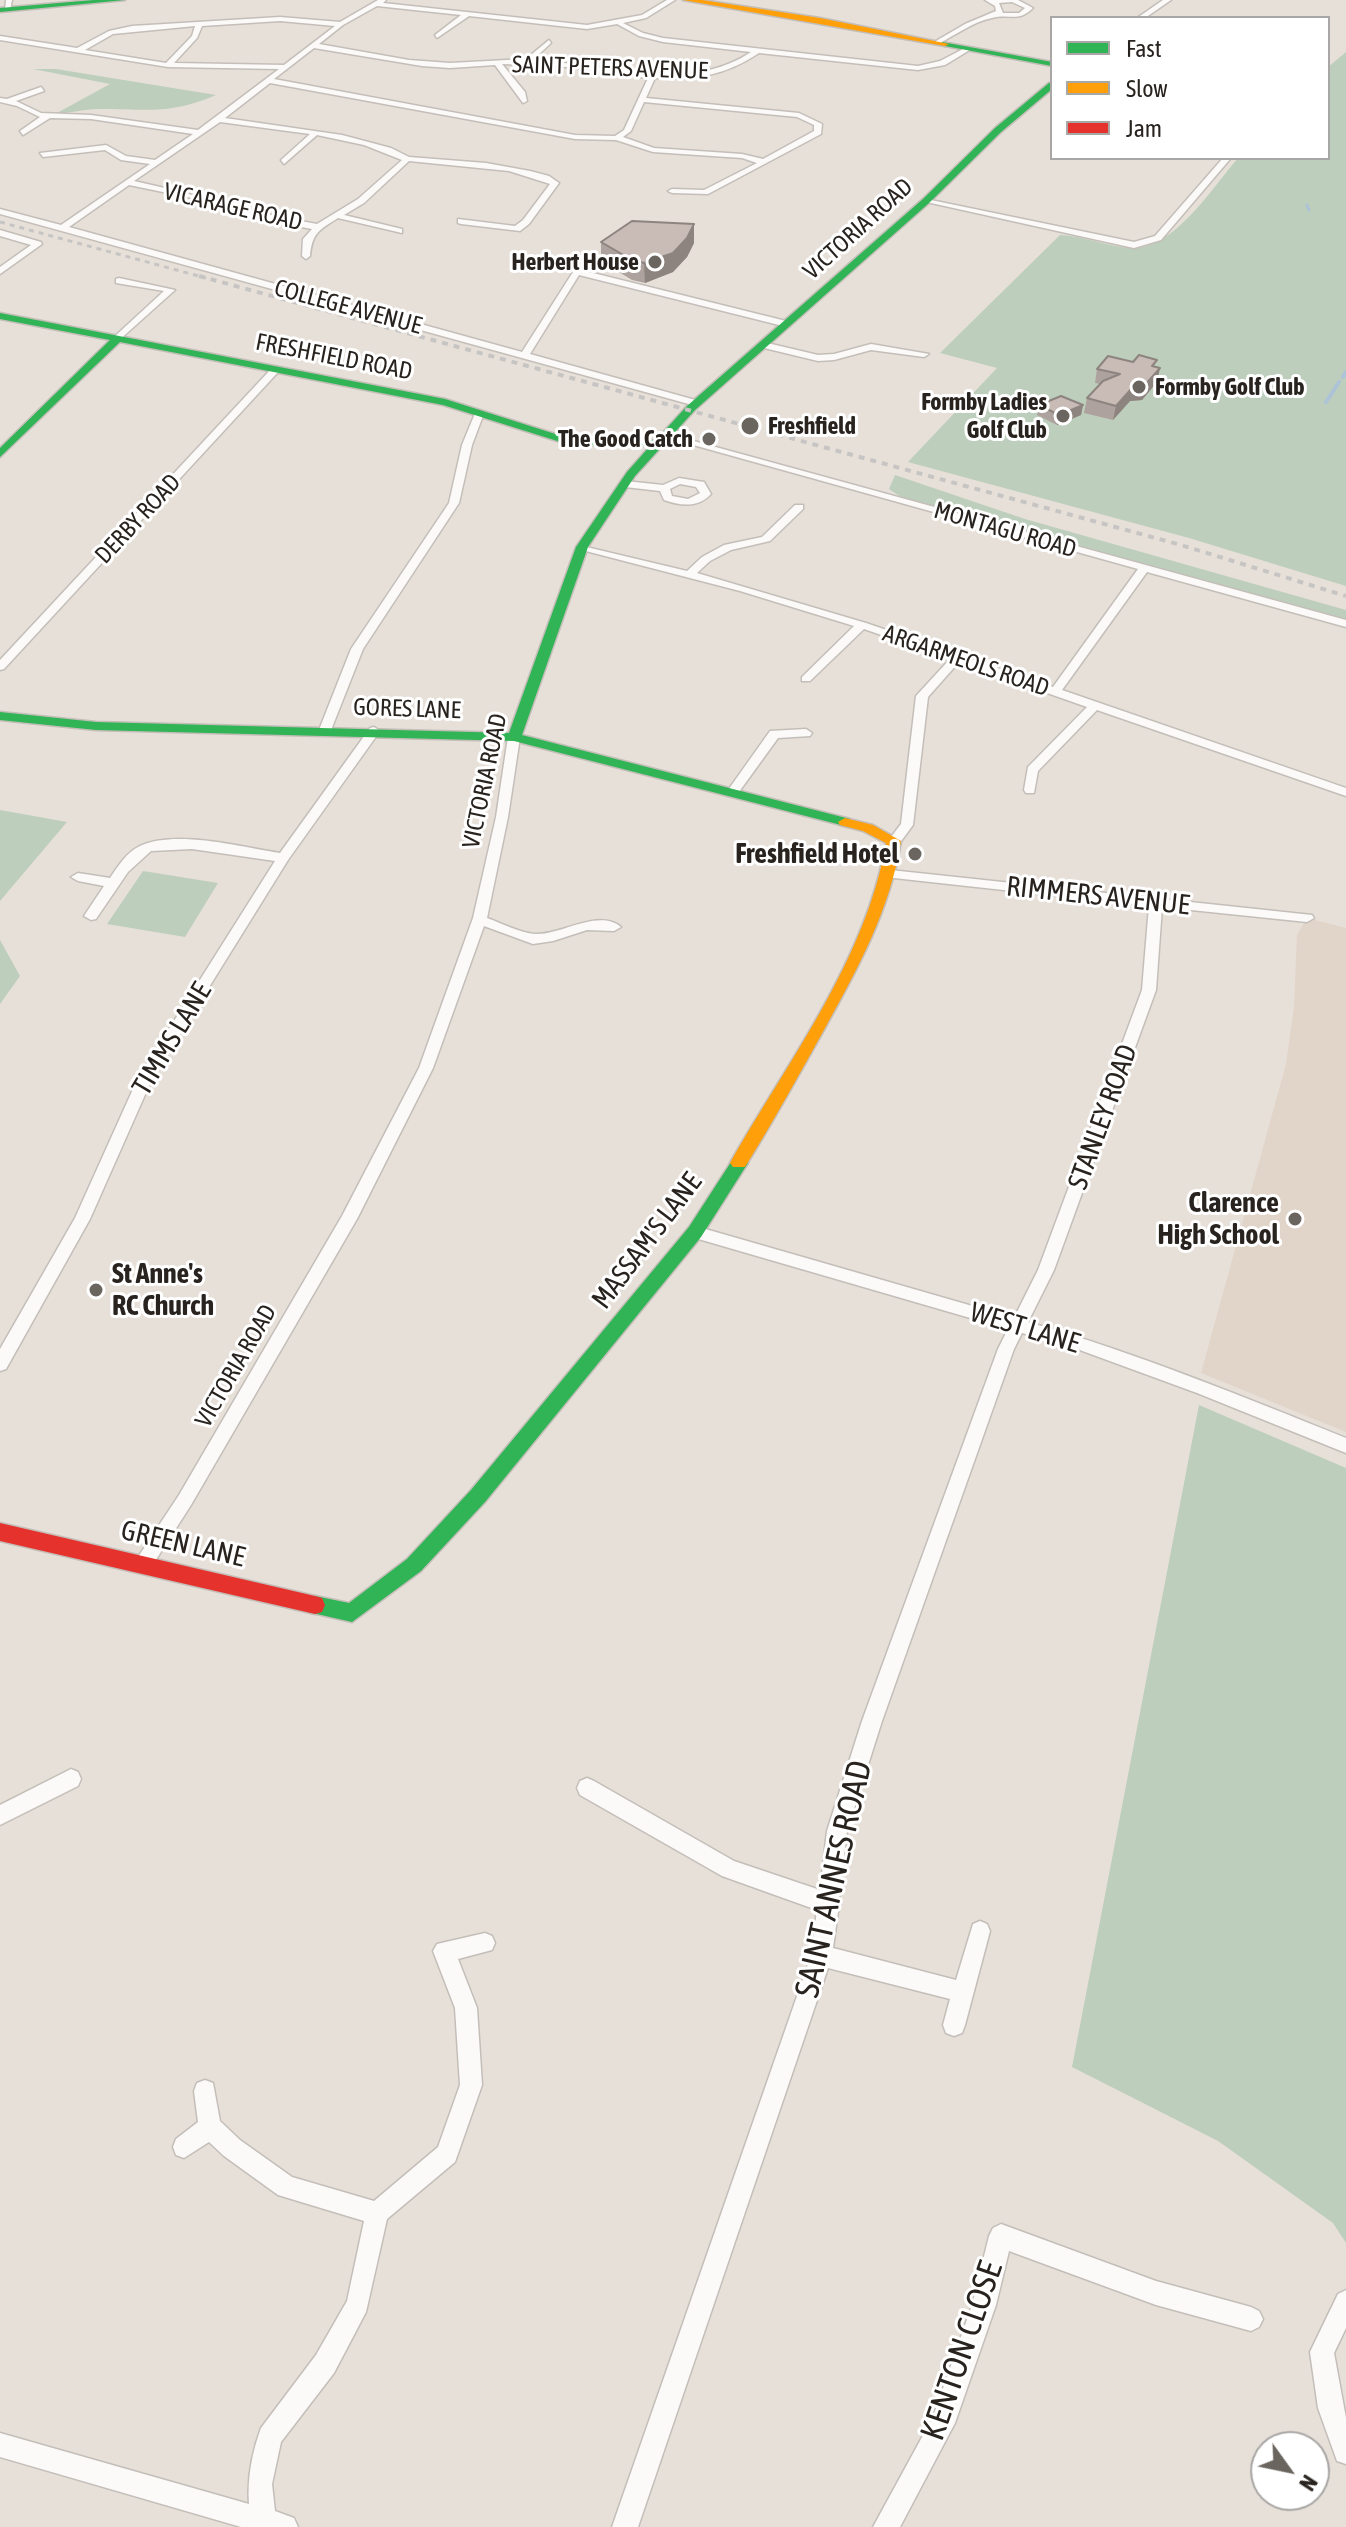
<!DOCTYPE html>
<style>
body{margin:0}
#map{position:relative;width:1346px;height:2527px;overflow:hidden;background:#e7e0d9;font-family:"Asap Condensed",sans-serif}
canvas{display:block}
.legend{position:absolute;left:1050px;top:16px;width:280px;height:144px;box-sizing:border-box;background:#fff;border:2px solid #a9a7a5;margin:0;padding:10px 14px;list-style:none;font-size:24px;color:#28231e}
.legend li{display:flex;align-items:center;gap:16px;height:40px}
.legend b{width:40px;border:2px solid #a9a7a5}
.north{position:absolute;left:1250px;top:2431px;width:80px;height:80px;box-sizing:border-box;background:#fff;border:2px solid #a9a7a5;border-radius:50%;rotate:123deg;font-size:22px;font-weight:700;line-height:32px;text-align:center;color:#28231e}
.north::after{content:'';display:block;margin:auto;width:28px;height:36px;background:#6b655f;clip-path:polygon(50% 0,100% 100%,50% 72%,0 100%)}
</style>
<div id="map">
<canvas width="1346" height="2527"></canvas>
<ul class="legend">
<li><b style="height:10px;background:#30b455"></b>Fast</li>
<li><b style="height:10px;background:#ff9f0a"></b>Slow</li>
<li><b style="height:10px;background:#e5322d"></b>Jam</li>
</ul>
<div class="north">N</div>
</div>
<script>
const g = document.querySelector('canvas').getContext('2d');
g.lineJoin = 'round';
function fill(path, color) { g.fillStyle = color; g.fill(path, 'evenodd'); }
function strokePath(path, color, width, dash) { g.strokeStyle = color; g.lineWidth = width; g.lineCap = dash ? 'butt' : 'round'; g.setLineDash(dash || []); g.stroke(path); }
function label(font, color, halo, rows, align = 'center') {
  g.font = font + ' "Asap Condensed",sans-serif'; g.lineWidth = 6; g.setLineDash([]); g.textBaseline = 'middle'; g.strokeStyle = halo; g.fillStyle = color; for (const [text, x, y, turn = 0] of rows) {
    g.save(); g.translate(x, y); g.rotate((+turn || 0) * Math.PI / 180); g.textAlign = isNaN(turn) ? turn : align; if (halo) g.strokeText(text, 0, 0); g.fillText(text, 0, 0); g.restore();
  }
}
const built = new Path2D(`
 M1307,918l39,10v504l-145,-59 85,-309 8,-57 3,-72z`);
const green = new Path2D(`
 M1346,52v534l-157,-48 -281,-76 89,-94 -57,-15 120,-118c24,1 48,12 73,13 42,0 79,-60 105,-90h90v-91z
 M33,69h23l160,26c-47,20 -68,14 -117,14 -15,0 -29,4 -44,5l55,-30z
 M895,475l130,44 321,91v12l-436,-119 -21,-14z
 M0,810l67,12 -67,79z
 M143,871l75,12 -33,54 -78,-13z
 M0,940l20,36 -20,28z
 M1199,1405l147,63v775l-13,-20 -115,-82 -146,-74z`);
const streamFar1 = new Path2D(`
 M1307,205l2,5`);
const stream = new Path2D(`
 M1343,377l3,-5
 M1326,402l13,-20`);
const street = new Path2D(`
 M6,0h6l-2,11 -5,-1z
 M378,0h8l-3,3 204,22 55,-10 25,-15h8l-29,18 -23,5 20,10 20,5 255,28 22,-5 27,-14 6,1 -28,17 -27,5 -159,-17c-35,23 -63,27 -104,25l-9,20 153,15 23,11 -1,10 -113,60 -36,-1 -4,-2 4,-2 32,1 53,-27 -15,-5 -89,-6 -37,-12 -41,-1 -305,-56 -45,35 117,17 49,13 18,9 77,6 44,8 19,5 10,7 -30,41 -9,7 -59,-7 -3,-1v-4l57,7 8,-6 27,-36 -41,-13 -100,-10 -45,42 -20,12 58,14v4l-64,-15c-19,12 -26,15 -28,38l-4,3 -4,-3 1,-17 9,-10 -49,-9 -71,-22 -63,-13 -60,42 453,125 51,-80 4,-3 213,53v4l-3,1 -208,-52 -49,79 169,47 2,2 -5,3 -696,-192v-5l61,16 89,-61 -29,-4 -16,-10 -62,7 -3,-4 66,-8 20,11 29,4 38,-26 -102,-15 -41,-1 -27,17 -3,-4 20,-14 -23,-11 -17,-4v-4l7,1 34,-12 3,4 -28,10 25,12 50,2 107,15 81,-61 -111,-2 -168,-27v-4l77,12 32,-17 23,-5 148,-9 60,5zM377,6l84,9 -26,20 2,3 32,-22 118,13 30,-5 22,12 24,6 88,10c-63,42 -145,14 -217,7l17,-16 -2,-3 -23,19 -76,4 -41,-3 -90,-16 24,-19zM280,21l55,5 -51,39 -110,-2 23,-25 5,-12zM195,26l-3,10 -26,27 -81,-13 28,-16zM314,48l108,18 28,2 45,-3 28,38 4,-2 -2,-9 -23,-28 56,2 90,12 -24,52 -9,6 -40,-1 -301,-56zM644,102l153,15 17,8v6l-51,28 -21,-5 -88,-6 -31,-11 8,-6zM220,122l90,12 -29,26 3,4 33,-29 47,10 38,15 -44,39 -41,25c-62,-10 -121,-30 -183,-43z
 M985,0h33l15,8c-15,15 -23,5 -41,10 -19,4 -35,16 -52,25h-4v-2l29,-17 31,-13 -1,-5zM1012,2l13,6 -6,5h-16l-4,-10z
 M1163,0h8l-26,18h-8z
 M1223,158h8l-70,82 -27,8 -212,-47 4,-2 208,43 21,-6z
 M0,230l41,12 1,2 -42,30v-7l31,-22 -31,-9z
 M119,278l56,12 -58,52 -3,-1v-4l50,-46 -48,-8v-4z
 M763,342l55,13 16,-1 37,-10 58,10 -5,3 -53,-7 -37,10 -16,1 -58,-14v-4z
 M272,368l8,2 -276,299 -4,1v-10z
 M476,411l8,2 -12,32 -13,58 -96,146 -32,81 -2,3h-8l-2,-3 32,-81 98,-146 13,-58z
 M661,432l685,188v7l-199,-55 -85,118 284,98v8l-249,-86 -59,61 -4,22h-8l-2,-3 4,-23 59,-60 -128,-45 -31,35 -15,128 -14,19h-10l-1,-3 13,-17 15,-128 34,-37 -86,-30 -54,52h-8v-4l52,-51 -114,-35 -162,-42v-4l109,26 15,-14 22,-12 38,-8 33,-32h8v4l-33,32 -39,9 -21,11 -13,12 169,50 187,64 85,-118 -477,-133z
 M679,478l25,4 7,12c-13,14 -30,12 -47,6l-4,-9 -35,-4 -5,-3 5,-3 38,4zM680,484l16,3 4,6 -12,6 -16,-3 -2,-7z
 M374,727l6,4 -92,129 -136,219 -62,140 -84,150 -6,2v-22l75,-131 63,-140 137,-217 -83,-12 -41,2 -23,21 -32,47 -5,1 -7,-4 20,-30 -26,-5 -7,-4 7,-4 32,5c8,-12 17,-26 30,-32 35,-17 102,1 140,7l90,-125z
 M806,729l6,4 -2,3 -32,2 -42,58h-8l-2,-3 44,-62z
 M514,733l6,4 -12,80 -21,101c14,5 33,15 48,16 25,2 63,-26 86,-7l-7,4 -27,-1 -34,11 -20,3 -49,-18 -51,142 -76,151 -166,286 -41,64 -6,2 -6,-2 -3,-6 3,-6 41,-62 163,-279 77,-148 54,-150 23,-101 12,-80z
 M890,870l422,45 2,3 -7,4 -145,-15 -6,83 -102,280 -26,52c109,31 213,74 318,116v15l-149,-60 -120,-44 -55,-16 -8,16 -132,372 -35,110 -8,68 2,5 -3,8 -5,36 123,32 17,-56 7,-3 7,3 3,7 -25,94 -3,8 -8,3 -8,-3 -3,-8 7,-26 -122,-31 -190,559h-26l199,-571 6,-46 -95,-34 -142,-81 -3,-7 3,-7 7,-3 7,3 140,80 86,29 7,-59 35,-110 136,-372 10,-20 -313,-91 -8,-6 8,-6 319,92 24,-48 104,-280 7,-84 -264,-29 -2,-3z
 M71,1769l7,3 3,7 -3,7 -78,39v-20z
 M485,1933l7,3 3,7 -3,7 -34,9 19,49 5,77 -27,77 -68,57 -21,93 -32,61 -53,69 -9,42 3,27 19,7 4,9h-57l-241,-70v-24l249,71c-2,-25 3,-52 12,-76l55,-73 31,-54 17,-80 -86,-26 -54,-39 -15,-14 -25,16 -8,-3 -3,-8 3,-8 22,-17 -4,-31 3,-8 8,-3 8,3 7,38 20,19 52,37 82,24 64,-54 22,-62 -5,-77 -22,-57 4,-7z
 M1001,2224l155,57 95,26 8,4 4,8 -4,8 -8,4 -95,-26 -147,-54 -13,54 -41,118 -55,104h-27l60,-110 39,-112 17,-69 4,-8z
 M1346,2290v38l-12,25 12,65v46l-9,-3 -19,-53 -8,-56 28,-58z`);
const fast = new Path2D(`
 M94,0h31l-125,12v-4z
 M942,42l110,20v4l-107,-20z
 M1049,83h3v6l-51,43 -72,71 -234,207 -60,66 -47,71 -66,188 328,84v6l-5,1 -331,-85 -418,-11 -96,-10v-8l96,10 413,11 67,-186 51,-75 23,-26 -80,-1 -127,-40 -323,-63 -120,115v-9l110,-108 -110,-21v-6l445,86 126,40 85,1 31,-34 236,-207 72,-71z
 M739,1157l9,6 -47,74 -216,265 -64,69 -69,51 -44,-10 -3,-7 3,-7 7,-2 34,7 58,-44 64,-69 218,-263 44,-68z`);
const slow = new Path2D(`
 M683,0h19l118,18 129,26 -4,2z
 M845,818l28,7 28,16c-11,69 -43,127 -76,187 -26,47 -52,94 -80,139h-12l-3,-4c58,-102 136,-203 156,-320l-23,-12 -23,-6 -2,-3z`);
const jam = new Path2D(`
 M0,1523l315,73 7,2 3,7 -3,7 -7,2 -315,-73z`);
const railFar1 = new Path2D(`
 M0,222l206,56`);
const rail = new Path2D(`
 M199,276l982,269 165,51`);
const wall = new Path2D(`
 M601,242l93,1 -7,14 -14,15 -28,11 -13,-3 -31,-19z
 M1156,367l1,15 -15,18 -12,1 -17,19 -29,-7 3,-15 13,-14 -5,-1 2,-14z
 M1039,405h44l-2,10 -24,10 -20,-10z`);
const shadedWall = new Path2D(`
 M694,224v19l-7,14 -14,15 -28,11 -1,-20z
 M1160,368l-3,14 -15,18 -12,1 -17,19 3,-14 17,-19z
 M1083,405l-2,10 -24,10 2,-10z`);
const building = new Path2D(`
 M632,221l62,3 -7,14 -14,15 -29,10 -12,-3 -31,-18z
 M1139,355l18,5 -5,6 8,2 -15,17 -12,2 -17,19 -29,-8 16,-17 17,-7 -23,-5 11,-13 25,6z
 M1061,396l22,9 -24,10 -20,-10z`);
const markers = [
 [655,262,8,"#6b655f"],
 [1139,387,8,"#6b655f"],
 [1063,416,8,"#6b655f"],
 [750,426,10,"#6b655f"],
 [709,439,8,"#6b655f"],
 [915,854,8,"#6b655f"],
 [1295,1219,8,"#6b655f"],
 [96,1290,8,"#6b655f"]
];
const farStreetnames = [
 ["SAINT PETERS AVENUE",610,68,2],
 ["VICARAGE ROAD",233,207,13],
 ["VICTORIA ROAD",858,229,-42],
 ["COLLEGE AVENUE",348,307,15],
 ["FRESHFIELD ROAD",334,357,11],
 ["DERBY ROAD",138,519,-47],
 ["MONTAGU ROAD",1005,530,16],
 ["ARGARMEOLS ROAD",966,661,19],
 ["GORES LANE",407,709,2],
 ["VICTORIA ROAD",485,781,-78],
 ["VICTORIA ROAD",236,1366,-60]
];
const farPoinames = [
 ["Herbert House",639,262],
 ["Formby Golf Club",1155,387,"left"],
 ["Formby Ladies",1047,402],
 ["Golf Club",1047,430],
 ["Freshfield",768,426,"left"],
 ["The Good Catch",693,439]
];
const poiNames = [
 ["Freshfield Hotel",899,854],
 ["Clarence",1279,1203],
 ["High School",1279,1235],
 ["St Anne's",112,1274,"left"],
 ["RC Church",112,1306,"left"]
];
const streetNames = [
 ["RIMMERS AVENUE",1098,896,6],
 ["TIMMS LANE",172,1039,-59],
 ["STANLEY ROAD",1103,1117,-70],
 ["MASSAM'S LANE",647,1241,-53],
 ["WEST LANE",1025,1328,17],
 ["GREEN LANE",183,1544,13]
];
const nearStreetnames = [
 ["SAINT ANNES ROAD",834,1879,-77],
 ["KENTON CLOSE",962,2351,-71]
];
fill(built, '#e1d4c8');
fill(green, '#bdcebc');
strokePath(streamFar1, '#acc3d8', 3);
strokePath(stream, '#acc3d8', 4);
strokePath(street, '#c4beb9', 3);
strokePath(fast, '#c4beb9', 3);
strokePath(slow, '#c4beb9', 3);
strokePath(jam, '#c4beb9', 3);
fill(street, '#fbfaf9');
fill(fast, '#30b455');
fill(slow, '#ff9f0a');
fill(jam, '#e5322d');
strokePath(railFar1, '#c7c5c3', 3, [5, 5]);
strokePath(rail, '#c7c5c3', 4, [6, 6]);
fill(wall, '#ada29d');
fill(shadedWall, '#8d847f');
fill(building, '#c9bcb6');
strokePath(building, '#8d847f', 2);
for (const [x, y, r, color] of markers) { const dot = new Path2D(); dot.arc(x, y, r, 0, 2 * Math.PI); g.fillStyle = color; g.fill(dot); strokePath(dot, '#fff', 3); }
label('24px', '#28231e', '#fff', farStreetnames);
label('bold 24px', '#28231e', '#fff', farPoinames, 'right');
label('bold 28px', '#28231e', '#fff', poiNames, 'right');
label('28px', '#28231e', '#fff', streetNames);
label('34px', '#28231e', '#fff', nearStreetnames);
</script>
